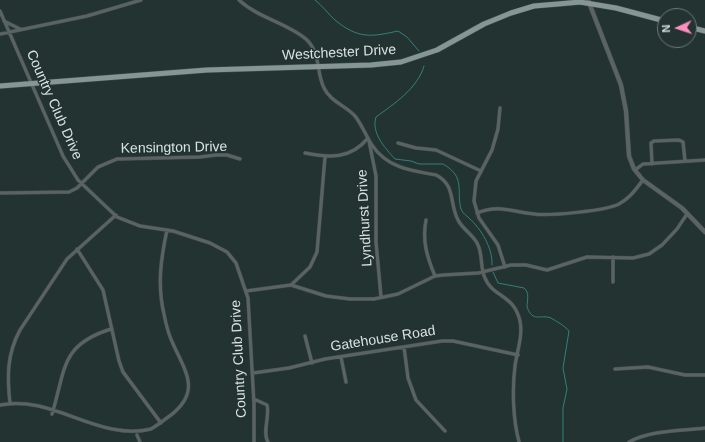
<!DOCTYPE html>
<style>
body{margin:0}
#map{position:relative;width:705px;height:442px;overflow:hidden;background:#233331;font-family:Arial,sans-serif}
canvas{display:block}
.north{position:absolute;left:657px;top:8px;width:40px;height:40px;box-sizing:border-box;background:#233331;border:1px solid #6b7977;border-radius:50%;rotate:267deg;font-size:11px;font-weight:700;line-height:16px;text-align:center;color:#d8e2e1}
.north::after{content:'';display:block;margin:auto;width:14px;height:18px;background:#fd8ebe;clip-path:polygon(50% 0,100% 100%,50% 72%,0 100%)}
</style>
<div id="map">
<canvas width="705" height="442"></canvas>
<div class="north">N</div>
</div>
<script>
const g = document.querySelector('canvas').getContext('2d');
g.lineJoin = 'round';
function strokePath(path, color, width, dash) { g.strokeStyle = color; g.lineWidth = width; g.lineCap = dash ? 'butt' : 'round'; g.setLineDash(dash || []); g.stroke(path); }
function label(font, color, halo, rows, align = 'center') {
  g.font = font + ' Arial,sans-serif'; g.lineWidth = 3; g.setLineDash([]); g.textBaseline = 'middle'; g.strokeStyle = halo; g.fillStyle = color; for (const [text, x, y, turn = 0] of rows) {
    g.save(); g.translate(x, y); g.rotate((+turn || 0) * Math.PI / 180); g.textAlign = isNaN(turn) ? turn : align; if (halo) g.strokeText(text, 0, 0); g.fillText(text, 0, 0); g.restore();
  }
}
const stream = new Path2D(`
 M315,0c8,6 13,14 20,20 23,19 36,17 63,11l9,6 12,14
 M424,66c-6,22 -30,38 -48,51 -5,16 9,31 19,42l16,2 8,3h24c23,13 13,26 18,45 2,5 5,6 8,9 12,11 24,30 23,47
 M493,272l5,11 26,5c6,5 3,12 3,19 6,16 13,7 24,11 5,3 14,8 18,13l-6,37 4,21 -4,19v34`);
const minor = new Path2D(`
 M239,0c19,18 51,24 68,40 14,14 9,32 17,48 6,13 22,18 31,28 7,9 11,20 17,29 15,23 40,26 64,30 20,10 13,28 22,45 5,10 16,15 20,25 5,11 2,23 7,33 7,19 29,16 35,43 3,15 -3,30 -5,45 -3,24 -2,53 4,76
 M0,11l63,145 15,24 39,37 23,9 33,5 37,12 17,9 9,11 12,35 6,106v38
 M4,21l16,8
 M0,34l87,-18 54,-16
 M500,108l-2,21 -6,21 -16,31 -2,20 5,17 19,27 7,22
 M369,141l7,35v66l5,55
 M398,143l18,5 20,2 45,21
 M305,153c25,5 46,6 63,-15
 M652,164l-1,-21 3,-2 25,-1 4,2 2,19
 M635,170l8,-6 62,-4
 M0,193l69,-1 8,-4 21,-21 19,-8 83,-2 16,-2h11l13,4
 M477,213c23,-9 35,-1 57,1 16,2 71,-3 85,-10 11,-6 17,-15 24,-24
 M426,220c-4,21 1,37 9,56
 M77,249l26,41 16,71 4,11 38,51
 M613,282v-25
 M291,285l19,-18 7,-15 8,-95
 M246,291l45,-6 35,11 24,3h24l24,-5 37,-18 8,-1 35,-2 33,-8h15l21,5 40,-13 46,1 16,-4 13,-9 15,-16 10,-15
 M305,336l7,27
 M404,347l4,31 8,22 29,31
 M341,357l5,25
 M615,369l33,-2 37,8h20
 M253,373l36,-5 36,-9 117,-18h11l65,14
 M254,399l13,6c3,12 -5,27 1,37
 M10,403c-3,-27 -3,-49 10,-73l47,-71 49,-44
 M0,405c52,-11 99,37 151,24 7,-4 13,-9 20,-14 29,-23 16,-41 3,-69 -5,-10 -8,-21 -10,-32 -7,-29 -3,-56 3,-84
 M52,414c14,-45 8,-69 59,-85
 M137,435l3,7
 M629,442c22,-12 52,-11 76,-14`);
const tertiary = new Path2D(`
 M588,0l33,85 5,26 3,45 5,13 9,11 39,28 23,24`);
const primary = new Path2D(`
 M689,27l16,4
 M0,86l207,-16 164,-5 30,-3 36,-12 47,-26 27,-11 23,-7 24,-2 22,-2 36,6 49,13`);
const streetNames = [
 ["Westchester Drive",339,53,-3],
 ["Country Club Drive",54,105,66],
 ["Kensington Drive",174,148,-1],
 ["Lyndhurst Drive",365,218,-93],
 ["Gatehouse Road",383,339,-9],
 ["Country Club Drive",239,359,-93]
];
strokePath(stream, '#34807c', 1);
strokePath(minor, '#404f4d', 4);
strokePath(tertiary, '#404f4d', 5);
strokePath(primary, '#404f4d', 6);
strokePath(minor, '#5b6362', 3);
strokePath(tertiary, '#5b6362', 4);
strokePath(primary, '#869694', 5);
label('14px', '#d8e2e1', '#233331', streetNames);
</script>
